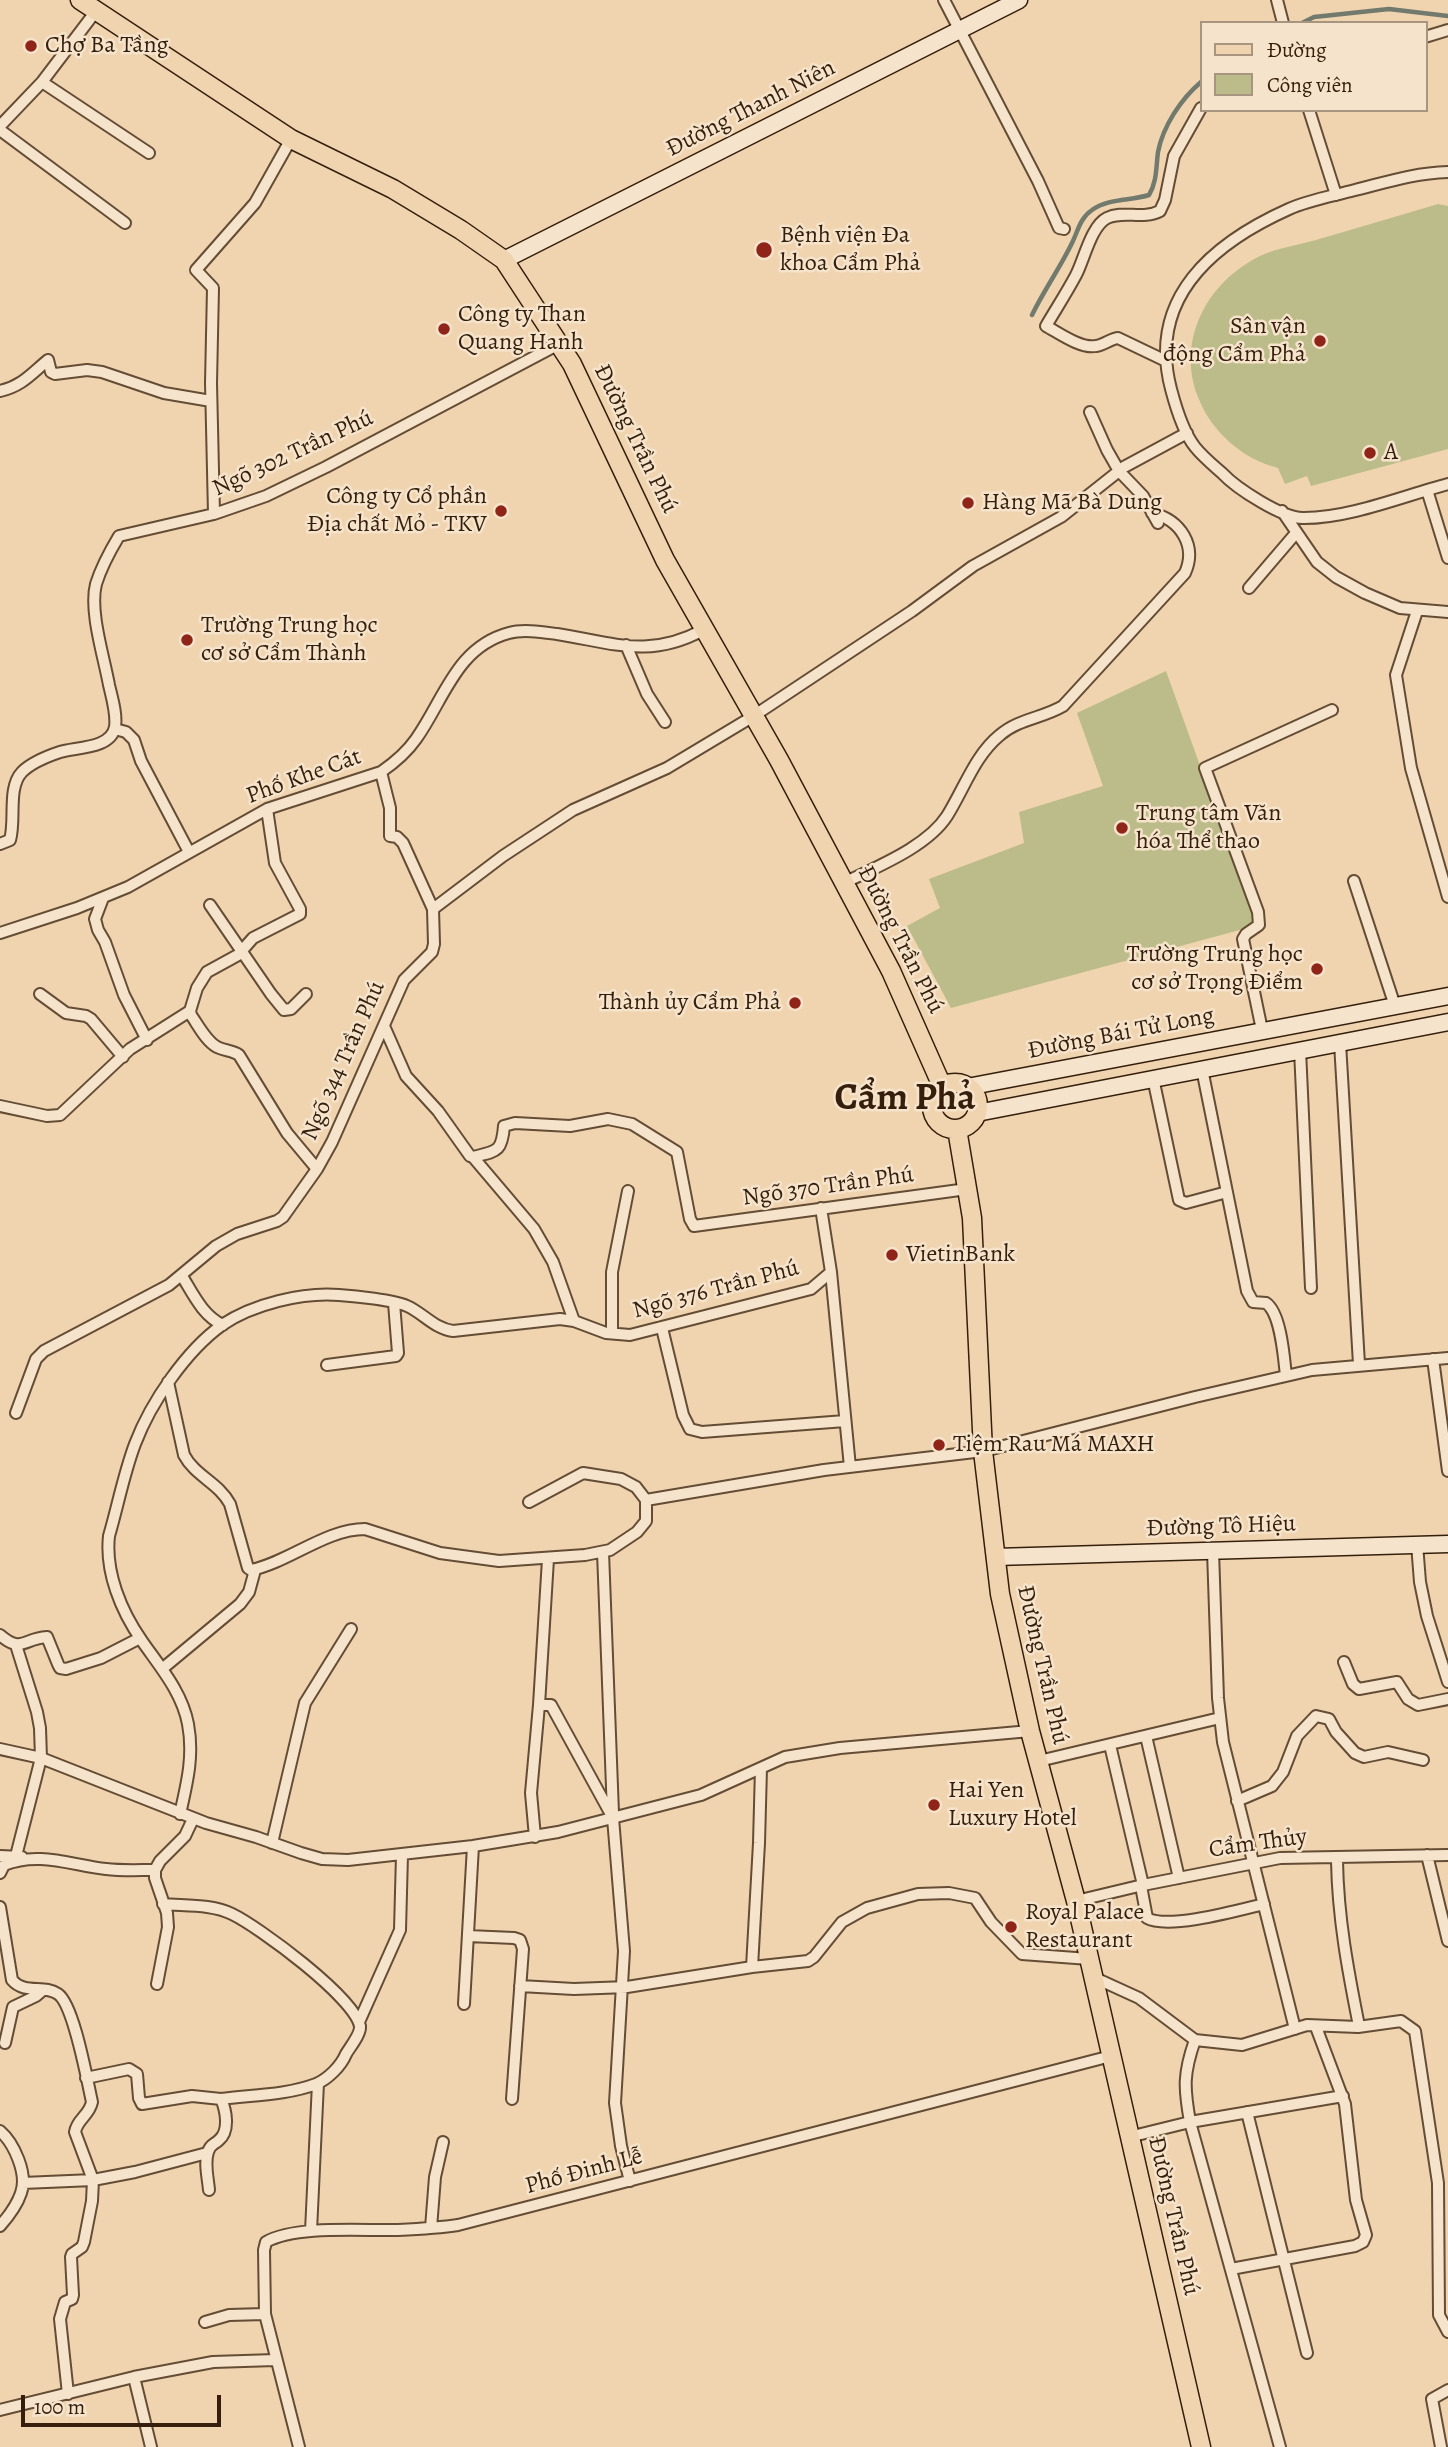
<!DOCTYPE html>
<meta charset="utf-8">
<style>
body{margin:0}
#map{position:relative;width:1448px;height:2447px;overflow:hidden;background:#efd4af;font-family:Alegreya,serif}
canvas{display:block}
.legend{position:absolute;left:1200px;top:21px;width:228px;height:91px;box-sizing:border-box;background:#f5e3cb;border:2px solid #a8957f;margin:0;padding:9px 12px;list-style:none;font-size:21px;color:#351f0c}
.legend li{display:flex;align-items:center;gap:14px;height:35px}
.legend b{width:35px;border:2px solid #a8957f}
.scale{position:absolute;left:21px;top:2395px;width:200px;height:32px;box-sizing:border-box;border:4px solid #351f0c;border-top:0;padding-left:9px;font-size:21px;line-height:24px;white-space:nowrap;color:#351f0c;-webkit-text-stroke:5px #f5e3cb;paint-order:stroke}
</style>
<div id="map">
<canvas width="1448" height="2447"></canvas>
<ul class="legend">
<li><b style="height:9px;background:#efd4af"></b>Đường</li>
<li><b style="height:19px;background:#bbbc89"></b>Công viên</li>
</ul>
<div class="scale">100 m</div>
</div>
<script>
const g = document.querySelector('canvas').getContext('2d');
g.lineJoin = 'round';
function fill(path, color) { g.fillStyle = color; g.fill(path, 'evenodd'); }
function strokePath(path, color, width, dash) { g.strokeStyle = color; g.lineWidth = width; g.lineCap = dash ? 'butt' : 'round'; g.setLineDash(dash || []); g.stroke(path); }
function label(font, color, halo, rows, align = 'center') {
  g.font = font + ' Alegreya,serif'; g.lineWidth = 5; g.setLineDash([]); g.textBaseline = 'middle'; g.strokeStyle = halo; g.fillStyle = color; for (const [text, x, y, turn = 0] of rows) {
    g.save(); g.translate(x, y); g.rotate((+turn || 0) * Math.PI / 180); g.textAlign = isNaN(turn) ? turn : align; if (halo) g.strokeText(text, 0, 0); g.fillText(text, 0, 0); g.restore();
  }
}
const green = new Path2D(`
 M1438,204l10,2v243l-137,37 -4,-10 -22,8 -7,-16c-36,-9 -67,-37 -80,-71 -22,-57 9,-115 62,-141 17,-8 38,-11 56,-16 41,-12 82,-24 122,-36z
 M1166,671l88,245 -2,8 -5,4 -296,80 -44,-82 33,-18 -11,-29 95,-36 -5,-31 84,-26 -26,-73z`);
const stream = new Path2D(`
 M1302,23l12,-6 75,-8 59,7
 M1032,315c12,-25 28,-47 40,-72 6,-12 8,-25 20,-33 17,-12 38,-9 57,-15 8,-13 7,-28 9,-43 5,-26 23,-53 43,-70`);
const street = new Path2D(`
 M944,0l94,181 21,47 5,1
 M1277,0l6,23
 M1425,37l23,-7
 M42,82l107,71
 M1309,110l27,85
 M0,126l42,-44 54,-71
 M0,130l125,93
 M1448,172c-34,1 -61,10 -93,18 -22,6 -46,10 -66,19 -76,34 -142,89 -118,180 5,19 12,43 24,58 8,10 18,18 27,26 14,15 61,46 82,45 46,0 99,-22 144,-34
 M1166,361l-48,-23c-8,1 -14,7 -22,8 -15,3 -37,-13 -50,-20 10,-17 21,-34 30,-51 8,-15 15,-49 31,-57 16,-8 36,2 53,-7l5,-11 9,-44 27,-48
 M0,391c22,-5 31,-17 48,-31l3,12 4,2 32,-4 15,2 62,21 47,8
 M1090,412l17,38 12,21 24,25 15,27
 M1427,490l21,68
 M1282,511l35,51 19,15 29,16 35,15 48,4
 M214,514l-3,-131 2,-95 -17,-18 59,-67 36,-64
 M1249,588l47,-55
 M1417,611l-21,64 15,93 37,129
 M626,645l21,49 18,28
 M115,729l11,3 8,8 7,21 48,91
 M381,772l9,36v28l7,1 6,6 30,66
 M0,844l10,-4c6,-20 -3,-52 12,-68 9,-9 26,-16 38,-20 16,-5 51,-3 55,-25 2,-13 -3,-29 -6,-42 -5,-28 -20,-74 -13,-101 5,-16 14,-33 23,-48l95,-22 52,-18 60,-29 231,-122
 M1354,881l41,125
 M844,883c32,-16 83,-36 103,-67 17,-27 28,-61 53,-81 18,-16 43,-17 63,-29l122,-133c12,-27 -4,-53 -33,-60
 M103,898l-8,21 3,11 7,12 19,53 23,45
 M210,905l61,89 13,16 7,-1 15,-15
 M0,933l77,-25 51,-21 139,-78 114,-37c13,-9 26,-20 35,-33 28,-39 40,-92 93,-106 14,-4 33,-1 48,1 57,9 92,25 146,-4
 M40,994l26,19 20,3 5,3 32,38
 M190,1011l7,-23 10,-16 31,-17 15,-17 47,-24v-5l-25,-46 -8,-54
 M384,1026l22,50 32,35 32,45 3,1c24,-6 29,-5 31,-31l11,-3 55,3 38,-7 24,5 45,28 13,67 4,7 273,-37
 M1262,1030l-19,-91 3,-5 13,-9 -1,-13 -53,-144 127,-58
 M1340,1043l19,321
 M1300,1050l11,238
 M1202,1069l45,222 6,11 13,1c15,10 18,55 20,73
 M1153,1078l26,122 7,3 41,-11
 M0,1106l47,10 13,-1 70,-66 60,-38 1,4c7,10 15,26 26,32 8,4 15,3 22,8l48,78 30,36
 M473,1157l61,72 19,33 21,59
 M831,1272l19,195
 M182,1276c11,18 21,40 41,49
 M662,1328l21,87 7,14 12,3 143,-11
 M612,1333v-61l16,-81
 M1433,1359l15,112
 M327,1365l69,-9 2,-3 -4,-50
 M168,1382l16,73c11,21 35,28 46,49l18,64 3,2c38,-8 75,-41 114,-41l75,24 59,8 86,-6 25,-5 27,-18 9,-11v-21
 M16,1413l20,-54 8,-8 125,-66 47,-39 21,-12 40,-13 6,-4 34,-48 15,-27 72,-162 28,-28 2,-8 -1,-35 70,-53 70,-46 94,-42 85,-51 160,-106 61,-45 88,-49 63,-50 63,-34
 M984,1451l211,-54 117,-27 136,-12
 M646,1500l178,-30 159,-19
 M529,1502l54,-29 38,6 15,8 10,13
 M1417,1544l3,38 7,34 21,66
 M1213,1551l5,147 5,44 72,287
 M603,1552l10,261
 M0,1635c22,19 24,3 47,2l11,27 2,4 6,1 35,-11 39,-20
 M1344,1662l9,22 6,5 38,-7 11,17 10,6 30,-6
 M162,1669l78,-65 9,-12 6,-22
 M539,1705l9,-146
 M1146,1736l33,142
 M1110,1745l33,140
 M0,1749l41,9 165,65 50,14 45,16 21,6 26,1 125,-14 85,-14 143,-37 84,-38 55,-9 190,-17
 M1039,1761l181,-43
 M761,1768l-2,75 -7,124 56,-6 6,-4 28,-35 25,-14 51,-14 31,-1 26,5 16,24 31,32 67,5
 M1237,1801l35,-15 11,-14 14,-36 19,-20 13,3 7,13 19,21 9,4 24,-5 35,8
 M180,1814c7,-31 14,-58 8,-90 -6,-32 -28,-57 -46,-83 -21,-30 -37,-69 -33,-105 9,-31 15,-63 26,-92 16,-42 51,-93 87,-119 31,-21 81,-33 117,-30 16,1 55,5 68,11 16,7 28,23 46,25l107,-12 14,2 32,12 24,2 181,-46 20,-17 -10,-64
 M535,1837l-4,-44 8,-88h12l62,113 11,133 -9,152 6,43 9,35
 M272,1843l33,-140 46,-74
 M1427,1855l21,86
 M0,1856l22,1
 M16,1856l25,-98 -1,-30 -3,-16 -21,-67
 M1339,1857l-2,4c1,57 11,110 22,165
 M0,1873l4,-8c34,-14 67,0 102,4 16,2 33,1 49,1
 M1141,1886l6,32c21,12 92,-8 117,-14
 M1076,1901l67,-16 137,-27 168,-3
 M163,1904c22,2 49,0 69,10 27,13 122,83 128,112 1,8 -10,21 -14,28 -5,12 -18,25 -30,30 -29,11 -64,11 -95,15
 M0,1907l12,73c13,15 32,4 46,14 16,11 29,86 34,108 -3,14 -15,17 -17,30l18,48 42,-8 72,-19
 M468,1936l46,2 6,2 3,9 -11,150
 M1093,1977l46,21 56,42 47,5 65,-20 51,2 43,-6 14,10 23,152 1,132 9,17
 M157,1984l11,-57 -1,-14 -12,-35v-8l5,-9 25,-25 8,-17
 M520,1986l54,3 53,-2 125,-20
 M464,2004l9,-158
 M359,2022l41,-92 2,-75
 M1195,2040c-12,34 -11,48 -5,82l90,325
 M5,2043l8,-36 23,-11 7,-6
 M86,2078l43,-9 8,5 2,24 3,6 50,-8 29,3c5,11 9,32 -2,41 -5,5 -9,4 -11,12 -4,11 0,26 1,38
 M1247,2112l60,241
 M0,2131c14,12 28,43 21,62 -4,12 -13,24 -21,33
 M1129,2137l61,-15 153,-26
 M23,2183l70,-3 -1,21 -8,41 -2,5 -10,7 -1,3 2,38 -1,4 -7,3 -5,17 8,75
 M431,2228l4,-51 8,-35
 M311,2231l7,-148
 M1231,2269l124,-23 8,-4 3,-7 -10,-35 -11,-96 -29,-77
 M205,2322l24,-7 36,-1
 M0,2410l134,-33
 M151,2447l-17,-70 79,-15 62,-2
 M299,2447l-34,-133 -1,-64 2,-8c30,-17 97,-11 132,-12 20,-1 40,-2 60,-5l653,-169
 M1441,2447l-9,-48 16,-9`);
const secondary = new Path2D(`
 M504,260l515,-260
 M967,1087l481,-91
 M977,1113l471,-91
 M995,1557l453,-13`);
const primary = new Path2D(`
 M80,0l211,139 102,50 68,41 43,30 68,104 93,196 114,200 112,211 51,115
 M932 1106a23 23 0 1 1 46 0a23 23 0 1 1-46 0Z
 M957,1129l15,89 11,233 17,143 30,137 46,170 125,546`);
const markers = [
 [31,46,7,"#8f2418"],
 [764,250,9,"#8f2418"],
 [444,329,7,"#8f2418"],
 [1320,341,7,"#8f2418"],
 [1370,453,7,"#8f2418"],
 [968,503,7,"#8f2418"],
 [501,511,7,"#8f2418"],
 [187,640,7,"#8f2418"],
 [1122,828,7,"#8f2418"],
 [1317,969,7,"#8f2418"],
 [795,1003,7,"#8f2418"],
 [892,1255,7,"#8f2418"],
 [939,1445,7,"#8f2418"],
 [934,1805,7,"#8f2418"],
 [1011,1927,7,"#8f2418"]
];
const poiNames = [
 ["Chợ Ba Tầng",45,46],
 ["Bệnh viện Đa",780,236],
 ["khoa Cẩm Phả",780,264],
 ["Công ty Than",458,315],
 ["Quang Hanh",458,343],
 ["Sân vận",1306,327,"right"],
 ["động Cẩm Phả",1306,355,"right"],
 ["A",1384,453],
 ["Công ty Cổ phần",487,497,"right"],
 ["Địa chất Mỏ - TKV",487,525,"right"],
 ["Hàng Mã Bà Dung",982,503],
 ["Trường Trung học",201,626],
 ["cơ sở Cẩm Thành",201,654],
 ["Trung tâm Văn",1136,814],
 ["hóa Thể thao",1136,842],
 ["Trường Trung học",1303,955,"right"],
 ["cơ sở Trọng Điểm",1303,983,"right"],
 ["Thành ủy Cẩm Phả",781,1003,"right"],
 ["VietinBank",906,1255],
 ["Tiệm Rau Má MAXH",953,1445],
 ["Hai Yen",948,1791],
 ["Luxury Hotel",948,1819],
 ["Royal Palace",1025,1913],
 ["Restaurant",1025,1941]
];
const streetNames = [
 ["Đường Thanh Niên",751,109,-27],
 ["Đường Trần Phú",635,439,64],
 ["Ngõ 302 Trần Phú",293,454,-25],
 ["Phố Khe Cát",304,777,-20],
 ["Đường Trần Phú",900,940,63],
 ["Đường Bái Tử Long",1121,1034,-11],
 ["Ngõ 344 Trần Phú",344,1061,-66],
 ["Ngõ 370 Trần Phú",828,1187,-8],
 ["Ngõ 376 Trần Phú",716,1290,-15],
 ["Đường Tô Hiệu",1221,1527,-2],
 ["Đường Trần Phú",1042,1665,77],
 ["Cẩm Thủy",1258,1844,-8],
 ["Phố Đinh Lễ",584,2172,-15],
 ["Đường Trần Phú",1173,2216,77]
];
const townNames = [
 ["Cẩm Phả",905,1100]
];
fill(green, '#bbbc89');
strokePath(stream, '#727a6e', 4.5);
strokePath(street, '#644c35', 14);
strokePath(secondary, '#351f0c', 19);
strokePath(primary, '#351f0c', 21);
strokePath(street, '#f5e3cb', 10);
strokePath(secondary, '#f5e3cb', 16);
strokePath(primary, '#efd4af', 18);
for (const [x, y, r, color] of markers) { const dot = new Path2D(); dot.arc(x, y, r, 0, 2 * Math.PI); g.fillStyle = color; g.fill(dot); strokePath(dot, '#f5e3cb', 2.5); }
label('24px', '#351f0c', '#f5e3cb', poiNames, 'left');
label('24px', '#351f0c', '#f5e3cb', streetNames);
label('bold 38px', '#351f0c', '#f5e3cb', townNames);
</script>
